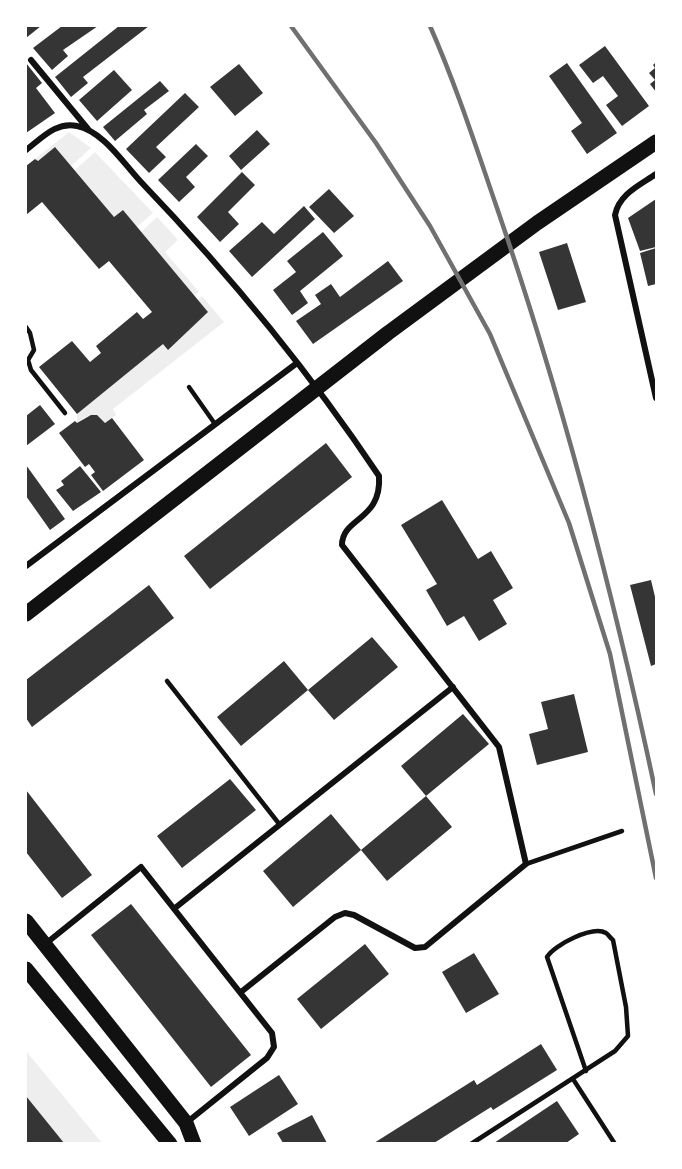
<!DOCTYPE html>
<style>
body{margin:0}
#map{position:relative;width:682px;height:1169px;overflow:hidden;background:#fff;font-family:"DejaVu Sans",sans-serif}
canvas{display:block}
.frame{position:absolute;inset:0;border:27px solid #fff;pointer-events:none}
</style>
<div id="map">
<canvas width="682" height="1169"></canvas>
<div class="frame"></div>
</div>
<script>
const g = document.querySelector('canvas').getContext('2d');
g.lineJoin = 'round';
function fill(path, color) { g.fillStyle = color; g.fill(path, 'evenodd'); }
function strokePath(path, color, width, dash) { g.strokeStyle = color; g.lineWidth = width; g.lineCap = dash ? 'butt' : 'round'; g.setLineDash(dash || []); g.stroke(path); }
const green = new Path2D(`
 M69,132l22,16 -20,18 -16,-19 -17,14 -3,-2z
 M95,152l58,61 -16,14 -14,-17 -9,7 -39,-47z
 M157,217l21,23 -13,12 34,40 -5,4 -53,-64z
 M202,296l22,26 -111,87 3,6 -11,8 -8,-8 -12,2 -8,6v-9l86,-70 5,5 40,-37 -10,-12z
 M26,1051l76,92h-38l-38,-47z`);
const building = new Path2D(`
 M26,26h15l-15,12z
 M62,26h36l-35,24 5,6 -16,14 -19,-22z
 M119,26h30l-66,51 5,6 -17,14 -16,-20z
 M605,46l44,60 -27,20 -16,-21 12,-9 -15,-20 -10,7 -14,-18z
 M656,62v30l-6,-8 5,-4 -6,-7 6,-5 -2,-3z
 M26,63l16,20 -6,5 19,25 -29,20z
 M567,63l50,70 -30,21 -16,-23 11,-8 -33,-47z
 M239,64l24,29 -28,23 -25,-29z
 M114,70l18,20 -35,31 -18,-21z
 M160,81l9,10 -25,19 3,4 -32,27 -12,-14z
 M185,93l14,14 -43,40 10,10 -17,16 -23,-24z
 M257,130l13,14 -29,26 -12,-14z
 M196,144l12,12 -22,21 9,10 -16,15 -21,-22z
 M55,147l59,70 9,-7 85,102 -40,38 -5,-6 -86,70 -38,-47 33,-26 18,21 11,-9 -5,-7 41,-34 6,7 9,-7 -43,-51 -10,8 -57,-67 -16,13v-49l9,-7 3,2z
 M242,172l13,13 -27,27 11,12 -19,18 -23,-25z
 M329,189l25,27 -20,17 -25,-26z
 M656,199v48l-16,4 -12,-33z
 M304,206l11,13 -63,58 -23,-26 33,-29 12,12z
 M323,232l20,24 -43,35 8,12 -16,12 -19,-25 23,-18 -9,-11z
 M567,243l19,59 -28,8 -19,-58z
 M656,248v36l-8,2 -8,-33z
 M388,261l15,20 -90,63 -17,-23 25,-17 -6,-9 16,-11 9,13z
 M40,405l15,19 -29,22v-30z
 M91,415h6l8,8 7,-5 32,42 -41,31 -12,-16 4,-3 -6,-8 -4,3 -26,-34 16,-12 2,2z
 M326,443l26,34 -142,112 -26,-33z
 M26,465l39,54 -15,11 -24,-34z
 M80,466l21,26 -28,19 -17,-21 8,-5 -3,-4z
 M442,500l36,59 13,-8 22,37 -20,12 14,24 -28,17 -15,-25 -17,10 -21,-36 11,-6 -36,-59z
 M651,580l5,21v63l-5,2 -21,-81z
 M149,585l25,33 -142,109 -6,-9v-38z
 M372,637l26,30 -64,53 -26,-30z
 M284,661l24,29 -67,56 -24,-29z
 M574,694l14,58 -51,13 -8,-31 19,-5 -7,-27z
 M463,714l26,30 -63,52 -25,-30z
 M230,779l26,31 -74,58 -25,-32z
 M26,790l66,85 -30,23 -36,-46z
 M426,796l26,31 -65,54 -26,-31z
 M331,814l30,36 -68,57 -30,-36z
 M131,904l120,151 -40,32 -120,-152z
 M365,944l24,30 -68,55 -24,-30z
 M474,953l25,41 -33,19 -24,-41z
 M541,1044l16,26 -64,40 -2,-3 -57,36h-60l100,-63 3,5z
 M279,1075l19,29 -49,32 -19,-29z
 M26,1096l38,47h-38z
 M557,1101l22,33 -13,9h-72z
 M312,1115l15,28h-44l-6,-10z`);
const service = new Path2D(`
 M26,327l4,6 4,17 -6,10 3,10 34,43
 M189,387l26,37
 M167,681l113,144
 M526,864l96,-33
 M573,1079l42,65
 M471,1144l144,-93 13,-15 -2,-29 -13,-67c-3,-2 -4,-5 -7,-7 -13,-8 -52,12 -59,24l39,114`);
const minor = new Path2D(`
 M31,60l57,69
 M26,150c15,-11 30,-29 51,-24 26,5 47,38 64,56 88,92 168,189 238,294 3,45 -37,41 -37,69l157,202 27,117 -101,83 -10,1 -61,-33 -9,-2 -10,4 -94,75
 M656,174c-16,11 -37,20 -41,41l41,183
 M26,566l271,-203
 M175,908l278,-221
 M44,945l97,-78 131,166 2,14 -7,11 -81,65`);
const primary = new Path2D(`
 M26,614l362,-281 149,-110 119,-81
 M26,921l160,202 8,21
 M26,969l144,175`);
const rail = new Path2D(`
 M291,26l85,117 54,83 60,108 79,189 41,131 46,224
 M430,26c26,59 46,121 67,182 66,192 117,388 159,586`);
fill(green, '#eee');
fill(building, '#353535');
strokePath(service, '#111', 4.5);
strokePath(minor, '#111', 6);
strokePath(primary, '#111', 15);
strokePath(rail, '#707070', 4.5);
</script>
